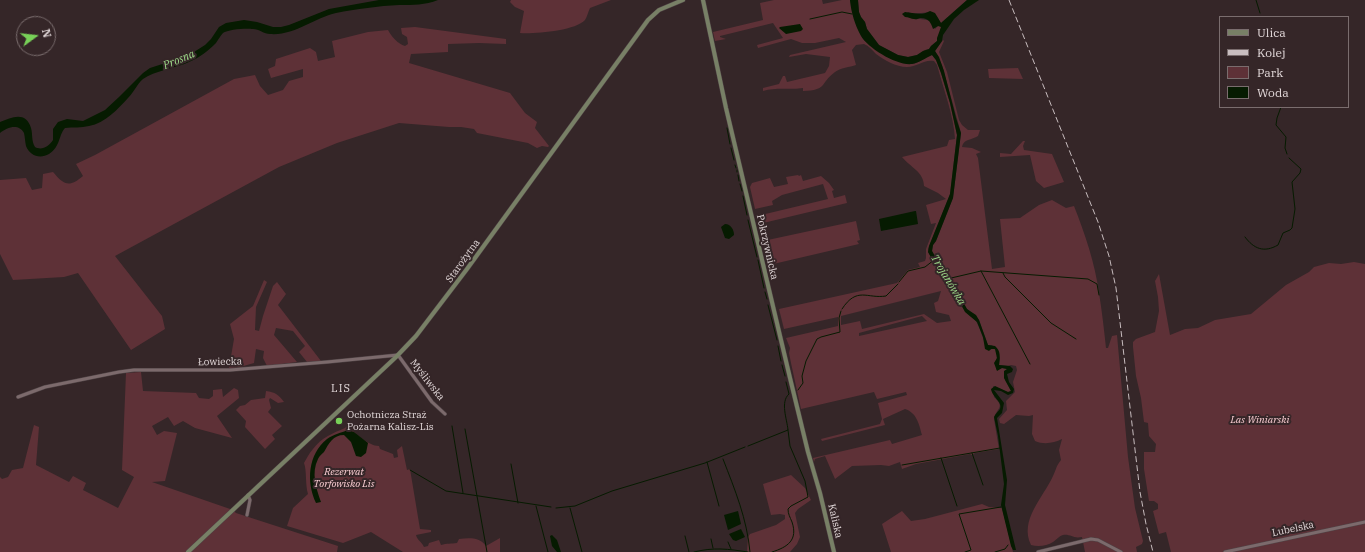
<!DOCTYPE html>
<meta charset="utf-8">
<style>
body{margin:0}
#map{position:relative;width:1365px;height:552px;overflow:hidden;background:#352628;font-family:"IBM Plex Serif",serif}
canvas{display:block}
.legend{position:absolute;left:1219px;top:16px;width:130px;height:92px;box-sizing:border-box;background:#352628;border:1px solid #7a6d6e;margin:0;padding:5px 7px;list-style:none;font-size:12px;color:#e1d7d8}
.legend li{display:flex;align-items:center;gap:8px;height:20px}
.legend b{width:20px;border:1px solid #7a6d6e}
.north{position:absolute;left:16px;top:16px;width:40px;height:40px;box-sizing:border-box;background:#352628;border:1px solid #7a6d6e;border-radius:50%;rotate:75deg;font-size:11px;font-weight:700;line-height:16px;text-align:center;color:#e1d7d8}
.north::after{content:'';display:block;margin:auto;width:14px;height:18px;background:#78d158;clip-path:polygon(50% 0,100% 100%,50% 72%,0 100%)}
</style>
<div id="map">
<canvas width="1365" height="552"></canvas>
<ul class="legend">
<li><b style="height:5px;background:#788066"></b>Ulica</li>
<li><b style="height:5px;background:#c8bdbf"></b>Kolej</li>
<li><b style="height:11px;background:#5e3137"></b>Park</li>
<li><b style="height:11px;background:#061b01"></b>Woda</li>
</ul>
<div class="north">N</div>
</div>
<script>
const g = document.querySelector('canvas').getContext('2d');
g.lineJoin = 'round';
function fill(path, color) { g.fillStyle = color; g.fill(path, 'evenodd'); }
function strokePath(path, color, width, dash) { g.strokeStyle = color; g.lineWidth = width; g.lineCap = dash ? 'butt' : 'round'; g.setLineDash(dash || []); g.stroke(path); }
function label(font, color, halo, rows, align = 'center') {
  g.font = font + ' "IBM Plex Serif",serif'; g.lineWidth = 4; g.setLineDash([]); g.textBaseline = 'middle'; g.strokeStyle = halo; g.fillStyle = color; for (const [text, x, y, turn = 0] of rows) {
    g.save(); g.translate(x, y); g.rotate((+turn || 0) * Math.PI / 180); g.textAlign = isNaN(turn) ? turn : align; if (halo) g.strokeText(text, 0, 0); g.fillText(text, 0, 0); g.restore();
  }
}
const green = new Path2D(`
 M511,0h100l-21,8c-2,4 -3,9 -5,12 -10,11 -51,14 -65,13l4,-22 -9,-4 -5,-5z
 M774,0h48l1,4 19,-4h8l7,27 7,13 5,4 38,20 9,-1 16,-8 4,5 5,13 9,30 7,32 -7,59 -22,55v3l23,39c8,7 10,17 17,23 3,3 7,4 9,9 5,9 6,20 13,27l3,-2 2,1 2,6 -1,14 1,1 5,-2 5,1c-6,11 0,12 4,22l-3,1 -15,-6 1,11c12,11 2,11 0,22l5,30 -24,4 -3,2 -2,-1 -54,10 -14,5 -2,-7 -11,4 -8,-1 -29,1 -17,13 -10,-23 -10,3 -1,3 -1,-4 77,-18 2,4 30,-9c-3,-11 -5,-22 -17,-26l-22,10 2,6 -63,16 -1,-2 59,-15 2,-5 -4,-16 29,-8 -1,-3 -29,7 -3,-7 -73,17 -10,-46 -2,-10 1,-5 -4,-10 52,-12v-9l-54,12 -5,-20 118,-26 11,-13 12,-3 -2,-4 7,-2 1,-3v-9l10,-26 -5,1 -5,-19 20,-6 -8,-6 -14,-7c0,-14 -14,-19 -22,-29l45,-11 2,-6 6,-1c-1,-23 -12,-51 -18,-74l-3,-4c-10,-2 -17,6 -27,6 -11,0 -23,-7 -31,-13 -4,-4 -7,-8 -12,-10l-8,1 -4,5 4,15c-6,2 -16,3 -21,7 -16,12 -7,18 -32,19v-3c-14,2 -27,-1 -40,3v-3l16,-4 4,-8h2l2,6 38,-9 4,-7 1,-9 -24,-3 -17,3 1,-2 56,-13 -7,-4 -24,5h-13l-11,-4 -33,9 -1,-3 26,-7 -10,-15 -53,13v1l6,2 -11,2 -2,-9 50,-12 -3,-17zM941,291l-3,10 -4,2 2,9 13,3 2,6 -14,2 -13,-9 -62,15 -2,-8 -19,4v-9zM922,316l5,5 -68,15v-3z
 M858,0h109l-26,23c-2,-2 -3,-7 -6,-8 -7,-6 -18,1 -27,-3l-2,5 21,3 3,1 5,8 3,-3h4l-5,15 -6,5 -2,3 -4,1 -8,5 -9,2 -10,-2 -19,-10 -12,-16 -2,-7 -4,-5 -2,-5z
 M415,27l91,12v5l-27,-1 -31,1v8l-37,2 -2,9 101,30 15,20 12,9 -2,6 14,18 -1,1 -6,-1 -5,2 -9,-5 -51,-10 -3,-4 -13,-2h-12l-50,-4 -62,20 -58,24 -164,89 47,60 3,13 -34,21 -53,-77 -14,4 -51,3 -13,-26v-74l26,-2 6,12 10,-2 1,-14 10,-2c11,13 16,16 30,4l-7,-12 19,-9 139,-76 21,-4 5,11 8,9 15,-5 6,-9 14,-4v-8l-32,9 -3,-9 7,-3 1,-7 34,-11 6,4 2,9 17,-4 -3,-16 36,-9 20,-2c3,6 10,14 17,16l3,-2 -1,-7 -5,-3 -1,-6z
 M943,40l1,1 -5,11 8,20 12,48 3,5 6,5h12l-2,6c-6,4 -15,3 -16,11l10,1 9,4 -5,2 2,4 14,111 13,-2 -5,-48 20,-1 19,-13 13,-5 14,8 8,-2c11,28 21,57 25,87 3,18 5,37 7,55h2l4,-12 5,-1 11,122 7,51 8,33 -1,3 -6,3 1,5h-52l-3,-15c-9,2 -11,-3 -19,-2 -4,1 -7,5 -10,7 -6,4 -15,5 -22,3 -12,-25 12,-47 22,-69 3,-6 3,-10 8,-16l-2,-10 3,-11c-8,4 -18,6 -27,2l-3,-7 1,-19 -4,1 -13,-1 -12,9 -4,-1 -1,-4 8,-9 -1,-9 9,-9 -2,-10 4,-12 -1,-4 -5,-1 -3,1 -9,-1 1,-7 -8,-13h-4l-9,-25 -12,-11 -8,-14 -7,-9 -20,-35 1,-6 3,-4 17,-43 8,-65 -19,-68 -7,-14z
 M1018,68l5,11 -34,-1 -1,-9z
 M1023,141h2l-2,5 1,4 28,4 12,28 -20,6 -8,-7 -6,-26 -30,2v-4l11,1z
 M798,175l1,1 2,-1 2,6 18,-5 8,7 5,7 -2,1 2,7 11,-3 2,8 -88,21 -2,-8 71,-17 -5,-15 -41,11 -10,6 1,4 -18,4 -5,-22 2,-4 18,-5 4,9 14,-3 -2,-7z
 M856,221l4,19 -3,1 2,3 -90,21 -6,-24z
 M1354,262l11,2v288h-194l-5,-20 -7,2 -6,-23 5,-2v-5l-4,-3h-5l-5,-32v-17h11l1,-8 -7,-8 -1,-13 -4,-1 -3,-24 -5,-22 -3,-29v-5l3,-3 19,-7 4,-21 -1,-14 -3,-16 4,-7 11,61 15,-6 13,-1 17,-8 36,-6 35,-29 23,-13 5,-5 15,-4 12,1z
 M264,280l3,2 -11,25 -1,23 4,1 4,-15 10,-30 4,-4 9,12 -8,11 43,56 -14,1 -8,-10 6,-6 -12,-15 -17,-3 -2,7 23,27 -30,4 -4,-8 1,-7 -8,-2 -2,14 -14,4 -11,1 5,-29 -4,-15 23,-18z
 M141,372l2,19 53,2 3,5 10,1 4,-3v-6l9,-1 1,8 11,-9 4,2 1,8 -22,18 15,22 -37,-10 -12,-7 -9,5 -6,-9 -16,9 5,9 7,-4 13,2 -12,48 -13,1 81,28 3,3 102,33 -1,6h-337v-75l2,2 6,-2 4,-7 11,-2 11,-43 5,2 -3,38 33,17 4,-6 13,7 -3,7 35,18 16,-31 -12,-7 4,-97z
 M266,391c9,1 13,4 18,11l-6,1 -8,-5 -1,2 2,8 -3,4 14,14 -10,9 3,4 -10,10 -20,-22 1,-6 -10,-11 4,-4 5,-1 6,-5 14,-2z
 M347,426c9,7 21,20 32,20l1,3 13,5 1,4 4,-1 -1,-7 5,-4 5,24 3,-1 10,60 11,1v2l-15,3c1,5 6,7 8,12l4,-1 1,-3 10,-3 2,5c6,-2 10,-1 16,-2l2,-4c11,-1 20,-2 27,7l14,-8v14h-97l-32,-20 -28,11 -56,-17 6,-18 15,-14c-3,-10 -1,-23 -4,-31 3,-5 5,-10 9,-14 8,-11 20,-16 32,-21z
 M791,475l14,13 6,12 -13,9 -3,4 5,24 -3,7 -7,8h-43l1,-15 2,-3 26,-9 9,-6v-4l-5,-1 -9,1 -8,-31z
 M982,504l7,3 13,1 11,44h-122l-9,-28 20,-13 9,10 14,-2z`);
const water = new Path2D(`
 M379,0h59c-13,5 -25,5 -39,5 -20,1 -43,4 -63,8 -22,5 -42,23 -66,21 -6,0 -11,-5 -17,-5 -6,-1 -25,0 -30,4 -2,2 -5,7 -7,10 -8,8 -17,15 -27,19 -13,6 -35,9 -46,17 -6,5 -9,13 -15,19 -10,11 -23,25 -39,28 -8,2 -16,1 -24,2 -7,8 -4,18 -16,26 -9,5 -19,2 -23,-8 -1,-4 -1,-9 -2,-13 -5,-10 -17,-6 -24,0v-11c12,-5 26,-11 31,6 2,7 0,12 4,19 7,4 14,-1 18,-7v-11l5,-7 9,-3 16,2 22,-11 14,-13 24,-24 7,-5 34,-11 10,-5 11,-7 6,-6 8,-12 7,-4 18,-3 13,2 16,5h8l8,-2 40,-16z
 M850,0h8l1,12 2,5 4,5 2,7 12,16 19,10 10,2 9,-2 6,-4 6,-2 2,-3 6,-5v-3l4,-11 -3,-1 -5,3c-2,-6 -4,-11 -12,-11 -4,0 -2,2 -7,1 -3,0 -5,-2 -9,-2l-3,-3 3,-2c8,1 17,4 25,-1l5,2 6,10 26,-23h12l-15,10 -10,9 -11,16 -1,6 -7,10 4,6 5,14 12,47 5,15 -8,65 -17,43 -3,4 -1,6 20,35 7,9 8,14 9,6 3,5 9,25 7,1c6,5 5,11 4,19l11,1 3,3 -1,3 -5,2 2,8 5,7 -1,4 -5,2 -7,-4 -7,-1 10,13 -2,10 -5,5 10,62 -2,25 11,45h-3l-2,-4 -10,-41 3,-21 -6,-48 -4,-19c1,-3 4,-5 6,-8 3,-7 -8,-12 -9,-20l4,-3 13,6 3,-1 -7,-13v-7l3,-2 -5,-1 -5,3 -3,-8 3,-5 -2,-9h-4l-2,2 -4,-2 -2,-12 -6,-15 -12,-10 -9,-17 -7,-6 -21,-37 1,-6 21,-52 7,-59 -7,-32 -9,-30 -5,-13 -4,-5c-7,3 -13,8 -20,9 -15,2 -44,-16 -51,-28 -6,-11 -10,-24 -11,-36z
 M800,24l3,5 -2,2 -15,3 -7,-6 1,-1z
 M915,211h1l2,13 -37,7 -2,-12z
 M725,224c6,0 9,6 9,11l-5,4 -4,-1 -4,-11z
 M348,430l6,2 14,11 -2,10 -5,4 -5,-1 -5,-14 -7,-7c-11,0 -15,8 -20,17 -2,2 -5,4 -6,7 -7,14 -2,29 3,43l-5,1c-10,-21 -8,-49 11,-64 7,-5 14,-6 21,-9z
 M738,511l3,13 -13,6 -4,-15z
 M741,529l4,8 -9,4 -3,-1 -4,-6z
 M552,535l5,5 4,12h-4l-5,-6 -2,-10z`);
const stream = new Path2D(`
 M1256,0l4,13
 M1262,17h1
 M810,19l32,-7 10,2
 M1281,107l-4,11 -1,7 10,12 -1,11 2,6
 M727,128l3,16
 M731,148l3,12
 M735,165l1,3
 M737,170v2
 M738,175l1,6
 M740,184l2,7
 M743,196l4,19
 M748,220l9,37
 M1245,237c9,12 19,16 33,8l5,-12 7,-3 2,-2 3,-19 -3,-27 8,-9 1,-4 -12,-11
 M758,260l6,28
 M981,271l49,93
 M1003,273l2,4 46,46 25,16
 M947,279l34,-8 107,8 9,5 2,11
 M899,282l9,-11 17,-4 9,-7
 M765,292l2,7
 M768,305l9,35
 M842,309c15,-23 25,-10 44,-13l12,-12
 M778,346l3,15
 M782,365l3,11
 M798,390l5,-7 -1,-7 4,-15 11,-22 4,-2 19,-5 -1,-14 2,-7
 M452,426l11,67
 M465,429l22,123
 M748,446l40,-16c-1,-11 -8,-28 1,-36l-3,-12
 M972,453l11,32
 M941,458l16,48
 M723,459c12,31 24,60 27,93
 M707,462l12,44
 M511,464l7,39
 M902,465l98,-17
 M410,470l36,21 105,16
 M536,506l12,46
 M556,508l19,-2 37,-15 93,-28 40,-16
 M570,508l12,44
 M685,536l4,16
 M711,539l2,9
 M728,542l3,7
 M694,552c20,-5 34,-3 54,0
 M772,552c16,-5 26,-12 20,-30 -2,-5 -4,-8 -4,-13l3,-3 17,-9 -3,-16 -15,-35 -2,-16
 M965,552l6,-2 -12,-36 42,-7
 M995,552l10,-3 3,-4`);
const street = new Path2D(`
 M18,397l27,-10 74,-15 15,-2h96l97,-8 71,-7 34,47 13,12
 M247,515l3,-15 -2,-5
 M1038,552l53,-13 7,1 23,12
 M1225,552l140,-30`);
const secondary = new Path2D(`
 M703,0l23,108 64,270 18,74 12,41 14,59
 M188,552l208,-195 20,-21 51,-67 181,-249 11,-10 24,-10`);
const rail = new Path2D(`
 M1009,0l89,222 11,34 7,32 24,204 6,32 7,28`);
const markers = [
 [339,421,4,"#78d158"]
];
const streetNames = [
 ["Pokrzywnicka",767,247,77],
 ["Starożytna",463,261,-54],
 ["Łowiecka",220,362,-1],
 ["Myśliwska",427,380,52],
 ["Kaliska",835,521,77],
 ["Lubelska",1293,529,-12]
];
const poiNames = [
 ["Ochotnicza Straż",347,415],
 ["Pożarna Kalisz-Lis",347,427]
];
const parkNames = [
 ["Las Winiarski",1260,420],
 ["Rezerwat",344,472],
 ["Torfowisko Lis",344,484]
];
const waterNames = [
 ["Prosna",179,60,-23],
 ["Trojanówka",948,280,59]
];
const neighbourhoodNames = [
 ["LIS",341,389]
];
fill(green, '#5e3137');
fill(water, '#061b01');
strokePath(stream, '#061b01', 1);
strokePath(street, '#4f4345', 4);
strokePath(secondary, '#4f4345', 5);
strokePath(street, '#7c6a6c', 3);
strokePath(secondary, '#788066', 4);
strokePath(rail, '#c8bdbf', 1, [6, 3]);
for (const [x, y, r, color] of markers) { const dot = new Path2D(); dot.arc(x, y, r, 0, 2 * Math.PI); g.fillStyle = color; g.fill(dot); strokePath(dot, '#352628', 1.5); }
label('10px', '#e1d7d8', '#352628', streetNames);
label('10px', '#e1d7d8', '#352628', poiNames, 'left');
label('italic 10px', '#fccfd4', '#352628', parkNames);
label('italic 11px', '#9edb8a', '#352628', waterNames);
g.letterSpacing = '1px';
label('11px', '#e1d7d8', '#352628', neighbourhoodNames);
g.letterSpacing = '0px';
</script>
